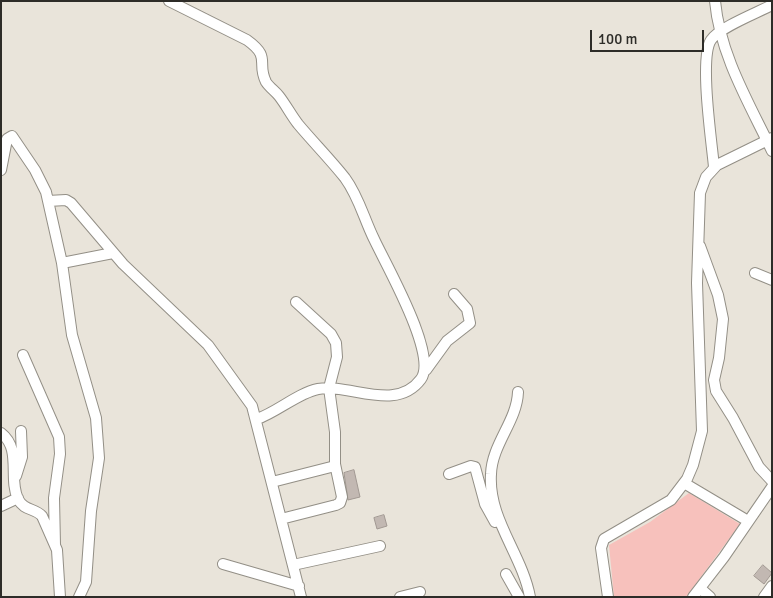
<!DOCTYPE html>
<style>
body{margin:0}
#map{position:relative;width:773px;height:598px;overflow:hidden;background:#e9e4da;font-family:Signika,sans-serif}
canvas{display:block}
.frame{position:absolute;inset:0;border:2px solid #2d2c28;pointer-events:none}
.scale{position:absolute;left:590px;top:30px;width:114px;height:22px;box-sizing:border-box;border:2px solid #2d2c28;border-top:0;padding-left:6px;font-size:15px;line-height:18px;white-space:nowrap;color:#2d2c28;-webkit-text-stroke:4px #e9e4da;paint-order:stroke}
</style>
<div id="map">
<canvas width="773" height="598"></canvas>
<div class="frame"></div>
<div class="scale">100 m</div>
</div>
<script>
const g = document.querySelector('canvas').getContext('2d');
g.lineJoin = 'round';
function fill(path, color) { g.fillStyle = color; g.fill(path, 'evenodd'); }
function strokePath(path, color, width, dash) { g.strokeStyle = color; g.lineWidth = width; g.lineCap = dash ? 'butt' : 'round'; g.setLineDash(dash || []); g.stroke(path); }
const green = new Path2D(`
 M689,493l51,31 -54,73h-72l-5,-52 41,-23z`);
const building = new Path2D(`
 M354,470l6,27 -12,3 -4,-27z
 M384,515l3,11 -10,3 -3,-11z
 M763,565l9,8 -8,11 -10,-8z`);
const minor = new Path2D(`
 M169,1l78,39c25,18 9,22 19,42 3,5 9,9 13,14 7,9 12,19 19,28 15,18 32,35 47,54 14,19 19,41 29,61 12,26 64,116 47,140 -25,34 -71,4 -103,10 -20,4 -41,23 -61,30
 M715,1c5,54 34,102 57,150
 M714,167c-2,-23 -15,-109 -3,-127 9,-13 46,-27 61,-35
 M1,170l6,-31 5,-3 23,34 11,22 16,71 10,72 24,83 3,40 -8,53 -5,71 -7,15
 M48,201l18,-1 5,3 52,61 85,81 44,61 49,191
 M700,246l18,49 5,24 -4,39 -5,22 2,11 17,27 26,49 13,14
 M62,263l51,-10
 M755,273l17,7
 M23,355l36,82 1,17 -6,44 1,47
 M426,370l21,-29 23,-18 -3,-14 -13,-15
 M518,392c-1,29 -26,52 -27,82 -3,45 31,80 39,123
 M1,433c21,16 7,45 17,66 6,12 17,9 24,17l15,34 3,47
 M449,474l22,-8 4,1 10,37 10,18
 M16,476l6,-19 -1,-26
 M272,482l63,-16
 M684,483l64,38
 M1,506l17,-8
 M281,519l55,-14 4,-2 2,-6 -7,-33v-32l-6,-44 8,-31 -1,-14 -5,-9 -35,-32
 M223,564l76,22
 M293,565l87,-19
 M506,574l13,23
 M701,589l9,8
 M400,597l20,-5
 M608,597l-7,-49 3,-9 67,-39 16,-21 6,-14 9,-34 -5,-148 3,-90 6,-16 11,-12 55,-27
 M693,597l31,-40 48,-70
 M764,597l8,-11`);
fill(green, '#f7c1bc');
fill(building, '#c2b8b2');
strokePath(building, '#a19892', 1);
strokePath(minor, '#938f86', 12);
strokePath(minor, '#fff', 10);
</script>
